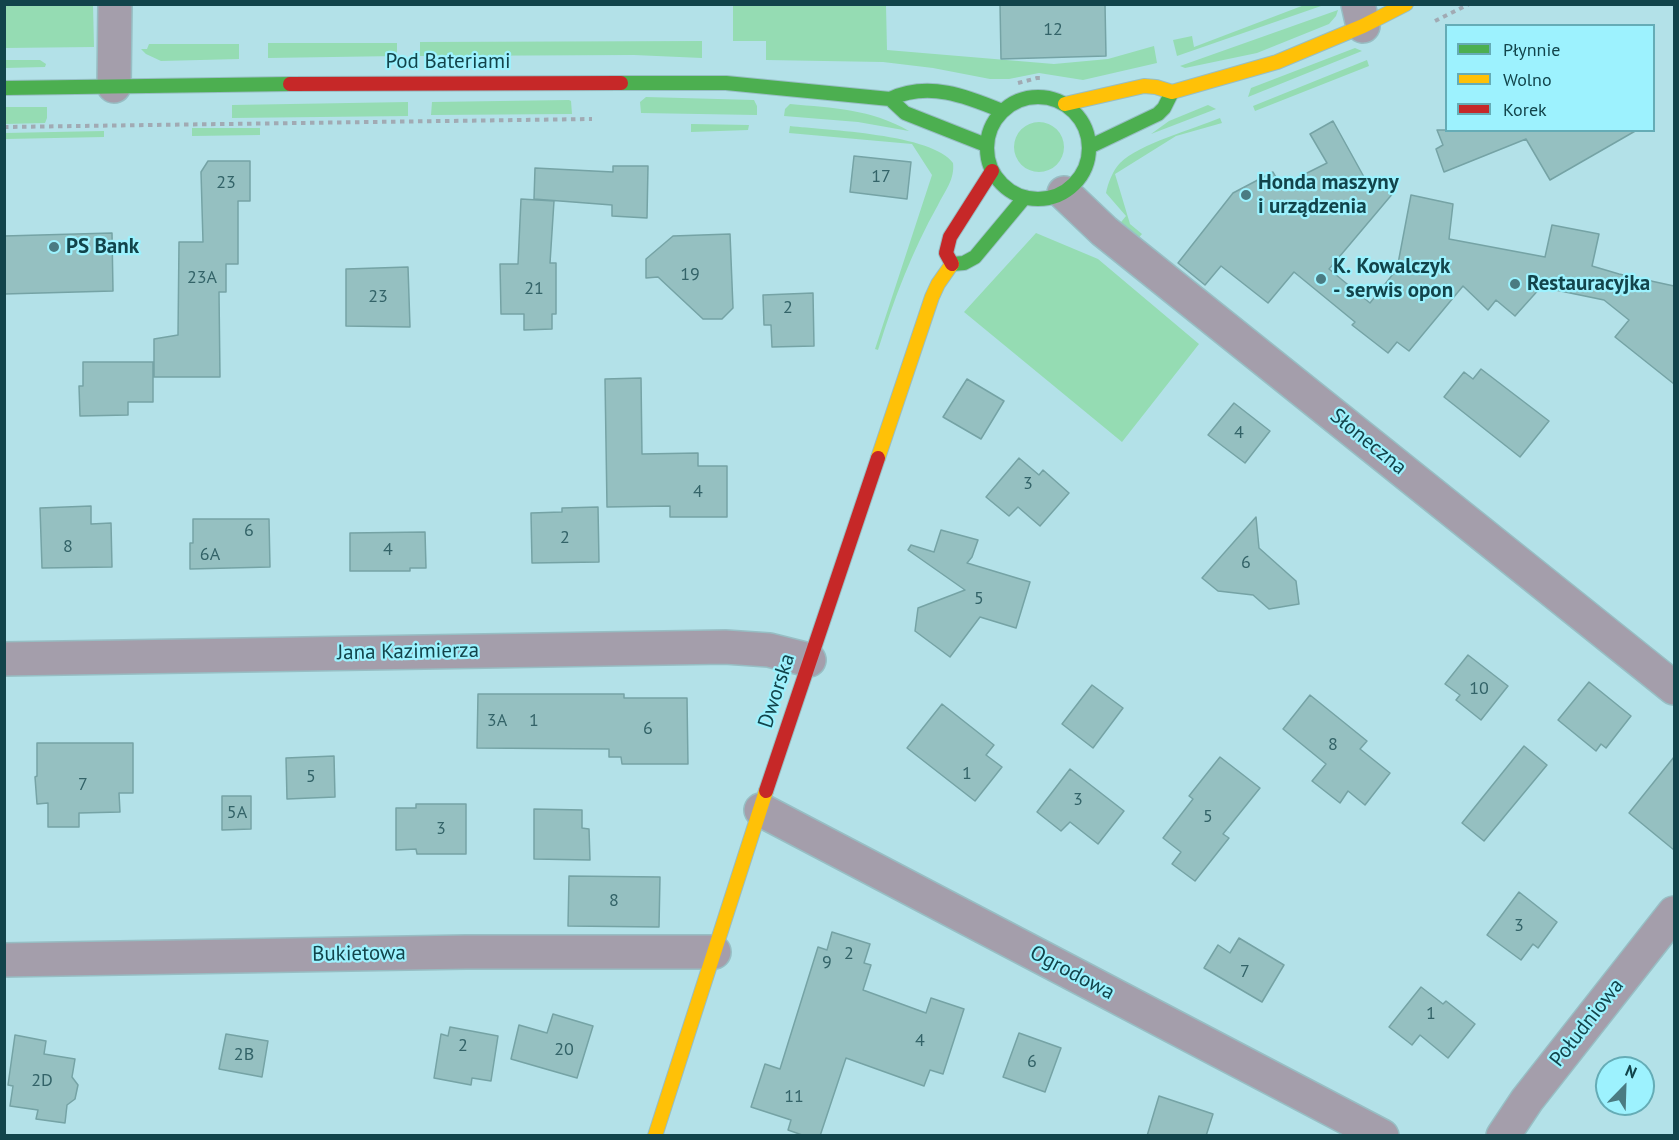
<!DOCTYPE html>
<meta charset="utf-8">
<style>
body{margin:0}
#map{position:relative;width:1679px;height:1140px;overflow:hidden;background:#b3e1e8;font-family:"PT Sans",sans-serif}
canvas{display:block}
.frame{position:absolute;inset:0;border:6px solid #12444b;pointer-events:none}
.legend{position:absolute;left:1445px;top:24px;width:210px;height:108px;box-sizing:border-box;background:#9df2fe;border:2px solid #65acb6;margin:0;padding:8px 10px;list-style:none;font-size:18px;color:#12444b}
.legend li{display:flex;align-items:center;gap:12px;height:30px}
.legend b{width:30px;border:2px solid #65acb6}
.north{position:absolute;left:1595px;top:1056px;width:60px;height:60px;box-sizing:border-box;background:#9df2fe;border:2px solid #65acb6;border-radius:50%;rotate:23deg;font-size:16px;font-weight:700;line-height:24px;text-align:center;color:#12444b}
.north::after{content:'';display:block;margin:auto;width:21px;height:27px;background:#4a7b82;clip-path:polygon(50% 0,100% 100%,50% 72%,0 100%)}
</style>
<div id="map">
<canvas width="1679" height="1140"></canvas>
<div class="frame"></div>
<ul class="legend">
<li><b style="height:8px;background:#4caf50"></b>Płynnie</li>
<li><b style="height:8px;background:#ffc107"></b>Wolno</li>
<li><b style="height:8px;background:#c62828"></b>Korek</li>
</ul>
<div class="north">N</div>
</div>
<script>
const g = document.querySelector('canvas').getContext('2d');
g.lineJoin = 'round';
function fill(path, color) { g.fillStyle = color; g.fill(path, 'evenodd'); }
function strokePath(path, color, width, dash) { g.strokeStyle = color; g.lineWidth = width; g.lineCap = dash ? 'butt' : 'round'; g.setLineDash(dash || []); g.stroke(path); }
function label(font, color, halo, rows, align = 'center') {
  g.font = font + ' "PT Sans",sans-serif'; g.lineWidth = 4.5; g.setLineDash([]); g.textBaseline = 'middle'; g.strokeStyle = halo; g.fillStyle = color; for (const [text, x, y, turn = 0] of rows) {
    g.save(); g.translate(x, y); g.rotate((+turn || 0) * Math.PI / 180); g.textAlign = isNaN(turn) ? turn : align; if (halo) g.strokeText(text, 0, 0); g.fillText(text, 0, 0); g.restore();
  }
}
const green = new Path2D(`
 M1307,4l17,1 -147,51 -4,-16 19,-4 2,11z
 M4,5h89l1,42 -89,1z
 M733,5h153l1,45 167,14 54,-5 46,-13 3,17 -74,17 -44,-7 -30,6h-19l-57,-11 -50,-6 -117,-2v-19h-33z
 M1338,10l-2,6 -7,8 -72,29 -72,15 -5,-2z
 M702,41v17l-68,-3 -214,1v-14z
 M268,43h129v13l-129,2z
 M149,44h90v15l-78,2 -15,-7 -5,-5h6z
 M1355,48l7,3 -114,46 3,-9z
 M5,60h35l6,4 -1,3 -40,1z
 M1367,60l2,6 -114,45 -2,-5z
 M646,97l108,3 3,6v9l-116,-2 -1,-11z
 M569,100l2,1 1,13 -141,1 1,-13z
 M408,102v14l-176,2v-13z
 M790,104c43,4 81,5 119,27l-51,-9 -74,-6 1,-7z
 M1208,105l8,4 -65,25 18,-13z
 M5,107h42v11l-2,5 -40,1z
 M1220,118l2,5 -46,13 -61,38 15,50 12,10 -7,8 -18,-15 9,-11 -20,-23c2,-10 7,-23 14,-30 19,-19 74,-34 100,-45z
 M1014 147a25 25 0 1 1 50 0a25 25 0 1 1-50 0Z
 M691,124l58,1 -1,5 -57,2z
 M790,126c36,4 143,8 163,37 2,16 -8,28 -15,42 -26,46 -44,94 -60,145l-3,-1 57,-174 -20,-31 -123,-11z
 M192,128h68v7l-68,1z
 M104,131v6l-99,2v-6z
 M1036,233l62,26 101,85 -77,98 -158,-130z`);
const building = new Path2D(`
 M1000,4h105l1,52 -105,3z
 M1333,121l36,65 25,6 -65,77 41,34 27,-34 14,-74 42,9 -4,35 96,18 7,-32 47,9 -7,32 27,8 55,12v98l-59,-47 14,-17 -25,-20 -63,-13 -26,29 -19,-16 -8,10 -25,-24 -54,65 -12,-9 -9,11 -36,-28 3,-3 -61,-50 -26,31 -47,-37 -16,19 -27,-22 55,-70 40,-21 8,14 46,-23 -17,-29z
 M1437,130h200l-87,50 -24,-41 -82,33 -8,-23 7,-4z
 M854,156l57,6 -4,37 -57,-7z
 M208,161h42v40h-12v63h-12v28h-7l1,85h-66v-38l24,-4 1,-93h24l-2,-70z
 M613,166h35l-1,52 -35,-2v-11l-78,-6 1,-31 78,4z
 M521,199l33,2 -4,62h6v51h-4v15l-28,1v-16h-23l-1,-50h18z
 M112,233l1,58 -109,3v-58z
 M730,234l3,74 -11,11h-19l-45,-42 -12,1v-19l27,-23z
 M408,267l2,60 -64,-1v-57z
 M813,293l1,53 -42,1 -1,-22h-7l-1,-30z
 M83,362h70v40h-25v13l-48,1 -1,-30h4z
 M1481,369l68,52 -29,36 -76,-60 20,-25 9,7z
 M641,378l1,76 56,-1v13h29v51h-57v-11l-63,1 -2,-128z
 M967,379l37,22 -23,38 -38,-22z
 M1234,403l36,28 -25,32 -37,-28z
 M1019,458l20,17 4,-5 26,23 -29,33 -22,-19 -9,9 -23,-19z
 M91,506v18l20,-1 1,44 -70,1 -2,-60z
 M598,507l1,55 -67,1 -1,-50 31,-1v-4z
 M1256,517l3,31 37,33 3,23 -30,5 -16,-14 -35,-4 -16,-13z
 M193,519h76l1,48 -80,2v-26h3z
 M941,530l37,10 -6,17 -5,6 63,19 -14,46 -36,-11 -30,40 -35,-26 3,-23 47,-18 -57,-40 3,-5 23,7z
 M425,532l1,36h-16v3h-60v-38z
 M1468,655l40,31 -27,34 -25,-20 4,-5 -15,-11z
 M1589,682l42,34 -25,32 -5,-4 -5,7 -38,-31z
 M1092,685l31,23 -30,40 -31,-24z
 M478,694h146v4h63l1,66h-66l-1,-7h-12v-8l-132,-1z
 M1310,695l57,46 -7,8 30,24 -25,32 -17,-14 -8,12 -28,-22 14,-17 -43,-35z
 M942,704l52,41 -8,10 16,12 -27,34 -68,-53z
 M37,743h96v50h-14l1,19 -41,1v14h-31v-24l-11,1 -2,-27 2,-1z
 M1524,746l23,19 -63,76 -22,-18z
 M334,756l1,41 -48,2 -1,-41z
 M1220,757l40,31 -37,46 6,4 -34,43 -23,-17 9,-12 -18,-14 30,-39 -4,-3z
 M1674,757v93l-45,-37z
 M1070,769l54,42 -26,33 -28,-22 -9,9 -24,-19z
 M222,796h29v33l-29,1z
 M416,804h50v50h-49l-1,-5 -20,1v-42h20z
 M534,809l48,1v18l7,1 1,31 -56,-1z
 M569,876l91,1 -1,50 -91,-1z
 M1519,892l38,30 -19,26 -5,-4 -12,16 -34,-25z
 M832,932l38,12 -6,19 7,2 -8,25 63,23 5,-15 33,11 -21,65 -13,-4 -6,16 -78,-28 -26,78h-15l-17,-6 3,-10 -40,-13 14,-43 15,5 38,-122 9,3z
 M1239,938l45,27 -22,37 -58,-34 14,-23 12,8z
 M1421,987l22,17 3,-3 29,23 -27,34 -28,-23 -8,10 -23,-18z
 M553,1014l40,12 -16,52 -66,-19 8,-34 28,8z
 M450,1027l48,9 -7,45 -19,-3 -1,7 -37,-7 7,-44 7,2z
 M1019,1033l42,15 -16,44 -42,-15z
 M226,1034l42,7 -6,36 -43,-8z
 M15,1035l31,6 -2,13 31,5 -3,18 6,8 -3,14 -8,6 -2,18 -29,-4 2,-9 -28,-4 3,-20 -5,-1z
 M1159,1096l54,18 -7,22h-59z`);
const path = new Path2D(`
 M1435,21l34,-17
 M1018,83l19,-5h6
 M4,127l588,-8`);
const street = new Path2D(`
 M1358,4l5,22
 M114,86l1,-82
 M1064,193l40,38 570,457
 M4,659l721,-12 44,3 40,10
 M761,810l621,326
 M4,960l462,-8h248
 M1503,1136l24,-36 147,-187`);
const fast = new Path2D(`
 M621,83h105l164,16 15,14 81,32
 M4,88l286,-4
 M987 148a51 51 0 1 1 102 0a51 51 0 1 1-102 0Z
 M890,99c38,-18 76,-3 112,12
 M1089,147l69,-33 6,-6 8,-16
 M952,264l12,-1 11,-6 50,-60`);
const slow = new Path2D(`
 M1065,104l79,-18 12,1 16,5 105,-30 86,-36 43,-22
 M878,458l54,-161 6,-13 14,-20
 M655,1136l111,-345`);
const jam = new Path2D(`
 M290,84l331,-1
 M952,264l-6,-11 4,-16 42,-66
 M766,791l112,-333`);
const markers = [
 [1246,195,6,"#4a7b82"],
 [54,247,6,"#4a7b82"],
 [1321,279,6,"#4a7b82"],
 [1515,284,6,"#4a7b82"]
];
const numberNames = [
 ["12",1053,30],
 ["17",881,177],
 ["23",226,183],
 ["19",690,275],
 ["23A",202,278],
 ["21",534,289],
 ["23",378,297],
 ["2",788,308],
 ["4",1239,433],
 ["3",1028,484],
 ["4",698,492],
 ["6",249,531],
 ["2",565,538],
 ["8",68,547],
 ["4",388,550],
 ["6A",210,555],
 ["6",1246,563],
 ["5",979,599],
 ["10",1479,689],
 ["3A",497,721],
 ["1",534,721],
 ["6",648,729],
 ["8",1333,745],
 ["1",967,774],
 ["5",311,777],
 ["7",83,785],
 ["3",1078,800],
 ["5A",237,813],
 ["5",1208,817],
 ["3",441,829],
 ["8",614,901],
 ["3",1519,926],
 ["2",849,954],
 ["9",827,963],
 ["7",1245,972],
 ["1",1431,1014],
 ["4",920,1041],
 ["2",463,1046],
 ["20",564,1050],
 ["2B",244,1055],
 ["6",1032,1062],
 ["2D",42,1081],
 ["11",794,1097]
];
const streetNames = [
 ["Pod Bateriami",448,62],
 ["Słoneczna",1368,442,39],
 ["Jana Kazimierza",408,652,-1],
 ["Dworska",777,691,-72],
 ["Bukietowa",359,954,-1],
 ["Ogrodowa",1072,973,28],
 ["Południowa",1587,1023,-52]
];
const poiNames = [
 ["Honda maszyny",1258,183],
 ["i urządzenia",1258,207],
 ["PS Bank",66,247],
 ["K. Kowalczyk",1333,267],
 ["- serwis opon",1333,291],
 ["Restauracyjka",1527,284]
];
fill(green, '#95dcb3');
fill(building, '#95c0c1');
strokePath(building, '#75a3a5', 1.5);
strokePath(street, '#97bec4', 36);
strokePath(fast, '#97bec4', 16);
strokePath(slow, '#97bec4', 16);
strokePath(jam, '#97bec4', 16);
strokePath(path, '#a1aab3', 4, [4.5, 4.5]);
strokePath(street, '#a49eab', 33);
strokePath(fast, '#4caf50', 14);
strokePath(slow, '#ffc107', 14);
strokePath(jam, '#c62828', 14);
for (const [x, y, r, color] of markers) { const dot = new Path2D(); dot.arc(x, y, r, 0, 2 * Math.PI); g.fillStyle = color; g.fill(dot); strokePath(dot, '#9df2fe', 2); }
label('18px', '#336368', null, numberNames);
label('21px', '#12444b', '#9df2fe', streetNames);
label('bold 21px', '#12444b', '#9df2fe', poiNames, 'left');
</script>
